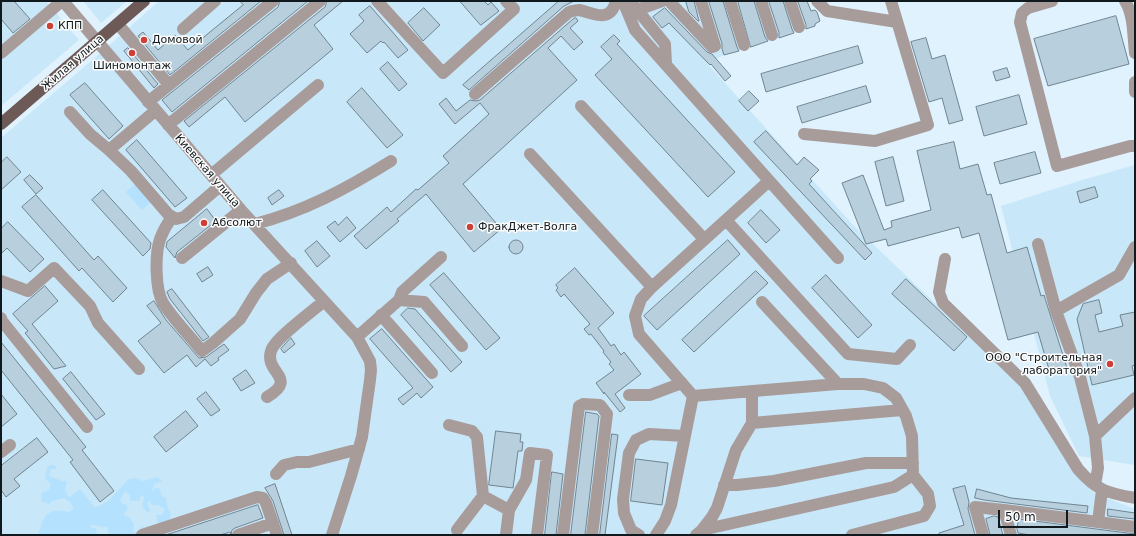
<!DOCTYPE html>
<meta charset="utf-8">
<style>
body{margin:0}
#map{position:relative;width:1136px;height:536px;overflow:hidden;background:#dff2fe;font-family:"DejaVu Sans",sans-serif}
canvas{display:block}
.frame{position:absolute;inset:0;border:2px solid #10191d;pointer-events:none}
.scale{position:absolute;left:998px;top:510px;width:70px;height:18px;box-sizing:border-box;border:2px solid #10191d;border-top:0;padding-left:5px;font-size:12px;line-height:14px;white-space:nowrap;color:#10191d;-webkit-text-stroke:3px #fcfcfc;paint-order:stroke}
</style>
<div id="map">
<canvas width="1136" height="536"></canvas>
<div class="frame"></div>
<div class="scale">50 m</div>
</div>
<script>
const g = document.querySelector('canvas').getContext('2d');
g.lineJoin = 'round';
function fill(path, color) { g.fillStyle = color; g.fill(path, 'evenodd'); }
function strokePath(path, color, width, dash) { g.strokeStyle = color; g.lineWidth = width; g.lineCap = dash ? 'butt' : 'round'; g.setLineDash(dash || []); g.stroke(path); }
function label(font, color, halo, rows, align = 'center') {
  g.font = font + ' "DejaVu Sans",sans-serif'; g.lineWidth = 3; g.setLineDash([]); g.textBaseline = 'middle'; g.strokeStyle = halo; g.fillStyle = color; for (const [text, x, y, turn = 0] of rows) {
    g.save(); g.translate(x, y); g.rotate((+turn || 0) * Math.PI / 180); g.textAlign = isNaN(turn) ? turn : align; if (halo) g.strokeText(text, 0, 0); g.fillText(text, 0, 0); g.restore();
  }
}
const built = new Path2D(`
 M1,1h45l33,39 -78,66z
 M83,1h44l-26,22z
 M159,1h648l8,25 -91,29 -8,4 -6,6 -4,-3 148,164 169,161 54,88 17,18 41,16v26h-1134v-397l103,-88z
 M1135,165v300l-56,-9 -29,-60 -49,-190 81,-26z`);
const green = new Path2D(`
 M137,182l16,18 -11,10 -16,-18z
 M50,465h5l1,2v2h-5l-2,7 13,5h5l-2,9 3,6 2,1 10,-8 15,19 13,-7 21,-22 6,-1 8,3 15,-4 4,4 -8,3 -2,7 1,1 2,-4h4l3,8 4,2 2,12 3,3 -2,9 -12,4 1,-4 -2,-7h6l3,-6 -7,-4h-6l-3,-4 -2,2 4,8 -5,1 -4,-7 2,-6 -1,-4 -3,2v4h-10v-6l-5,-4 -5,9 3,4 4,1v5l-3,2 1,4 4,1 5,8 -1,7 6,-1 3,-4 6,1 -11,7h-28l-2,-9 -3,1 -13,-2 -1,2 6,2 1,4 -3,2h-56c6,-19 8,-28 31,-23l5,-4 -4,-6 -6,-4 -12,3 -3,3 -8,-3 1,-8 7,-3 2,-6 -6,-5 2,-11z`);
const building = new Path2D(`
 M1,1h13l16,18 -17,14 -12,-14z
 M240,1h21l-91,74 -32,-39 5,-4 15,18 17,-15 13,15 55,-45z
 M280,1h28l-136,111 -10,-12 116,-93z
 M327,1h16l-29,24 19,24 -88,73 -20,-25 -36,30 -5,-6 141,-114z
 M460,1h24l4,4 3,-3 8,9 -18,14z
 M559,1h15l-10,5 -95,84 -6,-5z
 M686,1h8l5,20h-1l-9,-9z
 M709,1h14l14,46 2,4 -15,4 -2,-6v-5z
 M738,1h16l11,36 3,4 -17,6z
 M769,1h14l9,28 2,4 -15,5v-5z
 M798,1h9l4,10 4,-1 2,2 3,9 -5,3v2l-9,3v-4z
 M370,6l38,44 -10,8 -14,-16 -1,1 -2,-2 -14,12 -17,-19 14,-13 -5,-6z
 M424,8l16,17 -17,16 -15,-18z
 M665,8l42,44 5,2 19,22 -6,5 -14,-17 -1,1 -41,-42 -7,5 -9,-11z
 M1116,16l13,48 -81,22 -14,-47z
 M576,18l2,3 -8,7 13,14 -9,8 -13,-14 -13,12 29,32 -114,104 38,45 -27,23 -48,-58 -29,25 2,2 -33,28 -12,-13 33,-29 4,5 25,-23 2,1 31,-27 -6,-7 46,-42 -9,-11 -25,21 -16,-20 7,-6 10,13 14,-11 6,1 4,-1 93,-81z
 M614,35l6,6 -3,3 118,128 -27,25 -113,-122 17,-16 -11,-12z
 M926,38l6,21 13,-4 18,65 -14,4 -7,-26 -13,4 -18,-60z
 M858,46l5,17 -97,29 -5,-18z
 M128,48l30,36 -4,4 -30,-37z
 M388,62l19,22 -8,7 -19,-22z
 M1007,68l3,9 -14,4 -3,-9z
 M85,83l38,43 -14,13 -39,-44z
 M866,86l5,16 -69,21 -5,-16z
 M362,88l41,47 -16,13 -40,-46z
 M749,91l10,10 -11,10 -9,-10z
 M1019,95l8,29 -43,12 -8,-29z
 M766,131l31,34 7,-8 15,13 -9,9 2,2 -3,3 63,69 -7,7 -111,-118z
 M137,140l50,58 -12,9 -49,-57z
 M954,142l6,27 18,-5 9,31 4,-1 16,59 20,-6 14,49 3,-1 23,73 -17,5 -12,-41 -30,8 -29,-107 -17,5 -3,-11 -71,19 -2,-7 -20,5 -24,-61 21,-8 21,55 8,-3 -1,-6 40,-11 -14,-59z
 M1035,152l6,21 -41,11 -6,-21z
 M7,157l14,15 -20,18v-27z
 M893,157l11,44 -18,5 -11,-44z
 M30,175l13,13 -7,6 -12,-14z
 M1095,187l3,10 -18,6 -3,-11z
 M103,190l48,53 -1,6 -7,7 -51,-56z
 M279,190l5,6 -12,9 -4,-7z
 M36,195l58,65 4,-4 29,32 -14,14 -31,-34 -3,3 -57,-64z
 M207,209l9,12 -39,31 -2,6 -9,-11 1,-5z
 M761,210l19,20 -14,13 -18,-20z
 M347,217l9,11 -16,14 -13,-15 8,-6 3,4z
 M8,222l36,37 -14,13 -23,-24 -6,6v-25z
 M509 247a7 7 0 1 1 14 0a7 7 0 1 1-14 0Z
 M728,240l12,14 -83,76 -13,-14z
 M317,241l13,15 -13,11 -12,-16z
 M208,267l5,8 -11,7 -5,-8z
 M575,268l39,45 -16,15 13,18 3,-2 7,11 3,-3 17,22 -26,20 10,14 -5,4 -16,-20v2l-8,-11 18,-13 -5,-6 2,-2 -8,-10 1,-1 -13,-17 -2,1 -5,-6 6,-5 -26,-30 -3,3 -5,-7 2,-2 -2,-3z
 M756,271l12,12 -74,69 -12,-12z
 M444,273l56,65 -14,12 -56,-65z
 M826,275l46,50 -14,13 -46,-50z
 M906,279l61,58 -13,14 -62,-57z
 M45,286l13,15 -26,23 34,42 -12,3 -29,-36 3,-2 -15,-17z
 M172,289l37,48 -6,4 -33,-42 -3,-7z
 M1099,300l3,13 -7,2 4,17 24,-6 -3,-11 15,-3v53l-3,1 2,9 -42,10 -15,-66 6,-15z
 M154,301l12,19 33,38 7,-1 18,-13 5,6 -11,8 1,2 -8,6 -6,-7 -9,8 -9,-12 -23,18 -26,-32 23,-18 -14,-17z
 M408,308l7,1 47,53 -11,10 -50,-57z
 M382,329l51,58 -12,11 -4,-5 -14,12 -5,-6 15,-11 -43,-49z
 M291,338l4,6 -11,9 -3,-4z
 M1,342l85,105 -4,3 32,41 -14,11 -30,-40 3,-2 -72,-90z
 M246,370l9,13 -14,8 -8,-12z
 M71,372l34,42 -9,6 -33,-41z
 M206,392l14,18 -9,6 -14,-17z
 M1,394l16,20 -16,13z
 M186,411l12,15 -32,26 -12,-15z
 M586,412l11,2 2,2 -14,119h-14z
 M496,431l25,3 -1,8h3l-1,9h-4l-5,37 -24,-3z
 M612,434l6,1 -13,100h-5z
 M37,438l11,14 -34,27 6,7 -14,11 -5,-7v-24z
 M636,459l32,4 -6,42 -31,-4z
 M552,472l11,2 -7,61h-11z
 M275,484l17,51h-8l-11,-34 -8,-13z
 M965,486l4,16 -1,7 7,26h-36v-2l25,-8 -11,-36z
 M977,489l34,9 77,8 -1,7 -103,-13 -9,-2z
 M258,505l5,13 -28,10 -3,2 -1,5 -1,-3 -10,3h-54z
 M1108,509l27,4v6l-27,-3z
 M994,516l4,1 5,18h-13l-4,-16z
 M1019,519l116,15v1h-105l-12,-2 -1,-4z`);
const minor = new Path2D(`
 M63,1l178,209 116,127 13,24 1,9 -1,10 -8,57 -11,39 -19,59
 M377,1l66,72 71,-64 -8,-8
 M623,1l12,29 203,228
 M630,1l35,43 1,20
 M669,1l43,46 3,-1 -14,-45
 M730,1l14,44
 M761,1l11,34
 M790,1l9,26
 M817,1l10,10 70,11
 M1052,1l-24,7 -6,5 -2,9 37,144 73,-20h5
 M1125,1c9,14 8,35 10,52
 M637,10l25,-9
 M118,24l51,61
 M183,29l32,-28
 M1,53l61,-52
 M1135,82v10
 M475,94l94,-82c4,-1 7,-2 10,-2 15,3 31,14 37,-9
 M148,102l125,-101
 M581,106l123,133
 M155,111l-46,39 22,21 37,43 8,5 8,-2 36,-31
 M70,112l20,22 19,16
 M168,125l152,-124
 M804,134l71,7 53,-16 -37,-124
 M530,154l122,133 117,-106
 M211,175l107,-90
 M172,217c-5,7 -9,14 -12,22 -5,15 -5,50 3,64 11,17 26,32 39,48l11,-8 27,-24 16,-26 11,-14 24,-16
 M726,220l122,134 49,5 13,-14
 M255,224c50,-13 91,-35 136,-63
 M1038,244l18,67 24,66 15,59 3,32 -3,17
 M182,258l59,-48
 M945,259l-6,33 4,11 82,80 53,86c19,22 30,24 57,29
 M1,281l27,10 26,-23 36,38 8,17 41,46
 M652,287l-11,12 -6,17 4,18 54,62
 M399,300l3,-8 39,-35
 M762,302l76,82
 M1056,311l63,-36 16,-28
 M381,315l51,58
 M1,318l1,3 85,106
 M357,337l42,-37 25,2 38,44
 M629,395h21l32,-12
 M267,397c32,-19 -3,-24 4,-46 3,-12 42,-40 53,-50
 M752,423l150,-13
 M449,425l23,6 5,6 6,59
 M1095,436l40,-38
 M1,452l9,-7
 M276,474l8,-9 13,-3h12l50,-13
 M724,485h13l37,-4 92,-18h47
 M1102,490l-4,32 37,5
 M457,530l26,-34 26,14
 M702,530l10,-13 5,-9 19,-58 16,-27v-32
 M142,535l115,-38 6,1 3,5 11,32
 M238,535l35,-12
 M506,535l3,-25 17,-30 4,-27 17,2 -10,80
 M563,535l16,-129 4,-2 17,1 7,9 -15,121
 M639,535l-8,-5 -7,-17 -1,-14 6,-46 7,-13 13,-6 36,2
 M656,535l9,-14 6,-16 22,-109 145,-12h26l19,4 13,10 10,18 6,20 1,39 15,19 2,12 -6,10 -72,19
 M696,535l6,-5 192,-43 19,-12
 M983,535l-8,-28 29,3
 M1011,535l-7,-25 94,12`);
const major = new Path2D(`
 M1,124l143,-123`);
const markers = [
 [50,26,4,"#ce4037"],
 [144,40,4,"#ce4037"],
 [132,53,4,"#ce4037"],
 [204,223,4,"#ce4037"],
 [470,227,4,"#ce4037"],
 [1110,364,4,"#ce4037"]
];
const poiNames = [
 ["КПП",58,26],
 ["Домовой",152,40],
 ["Шиномонтаж",132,66,"center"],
 ["Абсолют",212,223],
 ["ФракДжет-Волга",478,227],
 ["ООО \"Строительная",1102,358,"right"],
 ["лаборатория\"",1102,371,"right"]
];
const streetNames = [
 ["Жилая улица",73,63,-41],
 ["Киевская улица",207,171,49]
];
fill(built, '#c8e7f9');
fill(green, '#b4e2fe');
fill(building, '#b8cfdd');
strokePath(building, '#6f8592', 1);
strokePath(minor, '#a89c9b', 12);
strokePath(major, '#6d5956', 12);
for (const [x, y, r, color] of markers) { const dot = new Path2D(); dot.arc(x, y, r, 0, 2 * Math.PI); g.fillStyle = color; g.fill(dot); strokePath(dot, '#fcfcfc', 1.5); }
label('11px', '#10191d', '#fcfcfc', poiNames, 'left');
label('11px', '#10191d', '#fcfcfc', streetNames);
</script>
